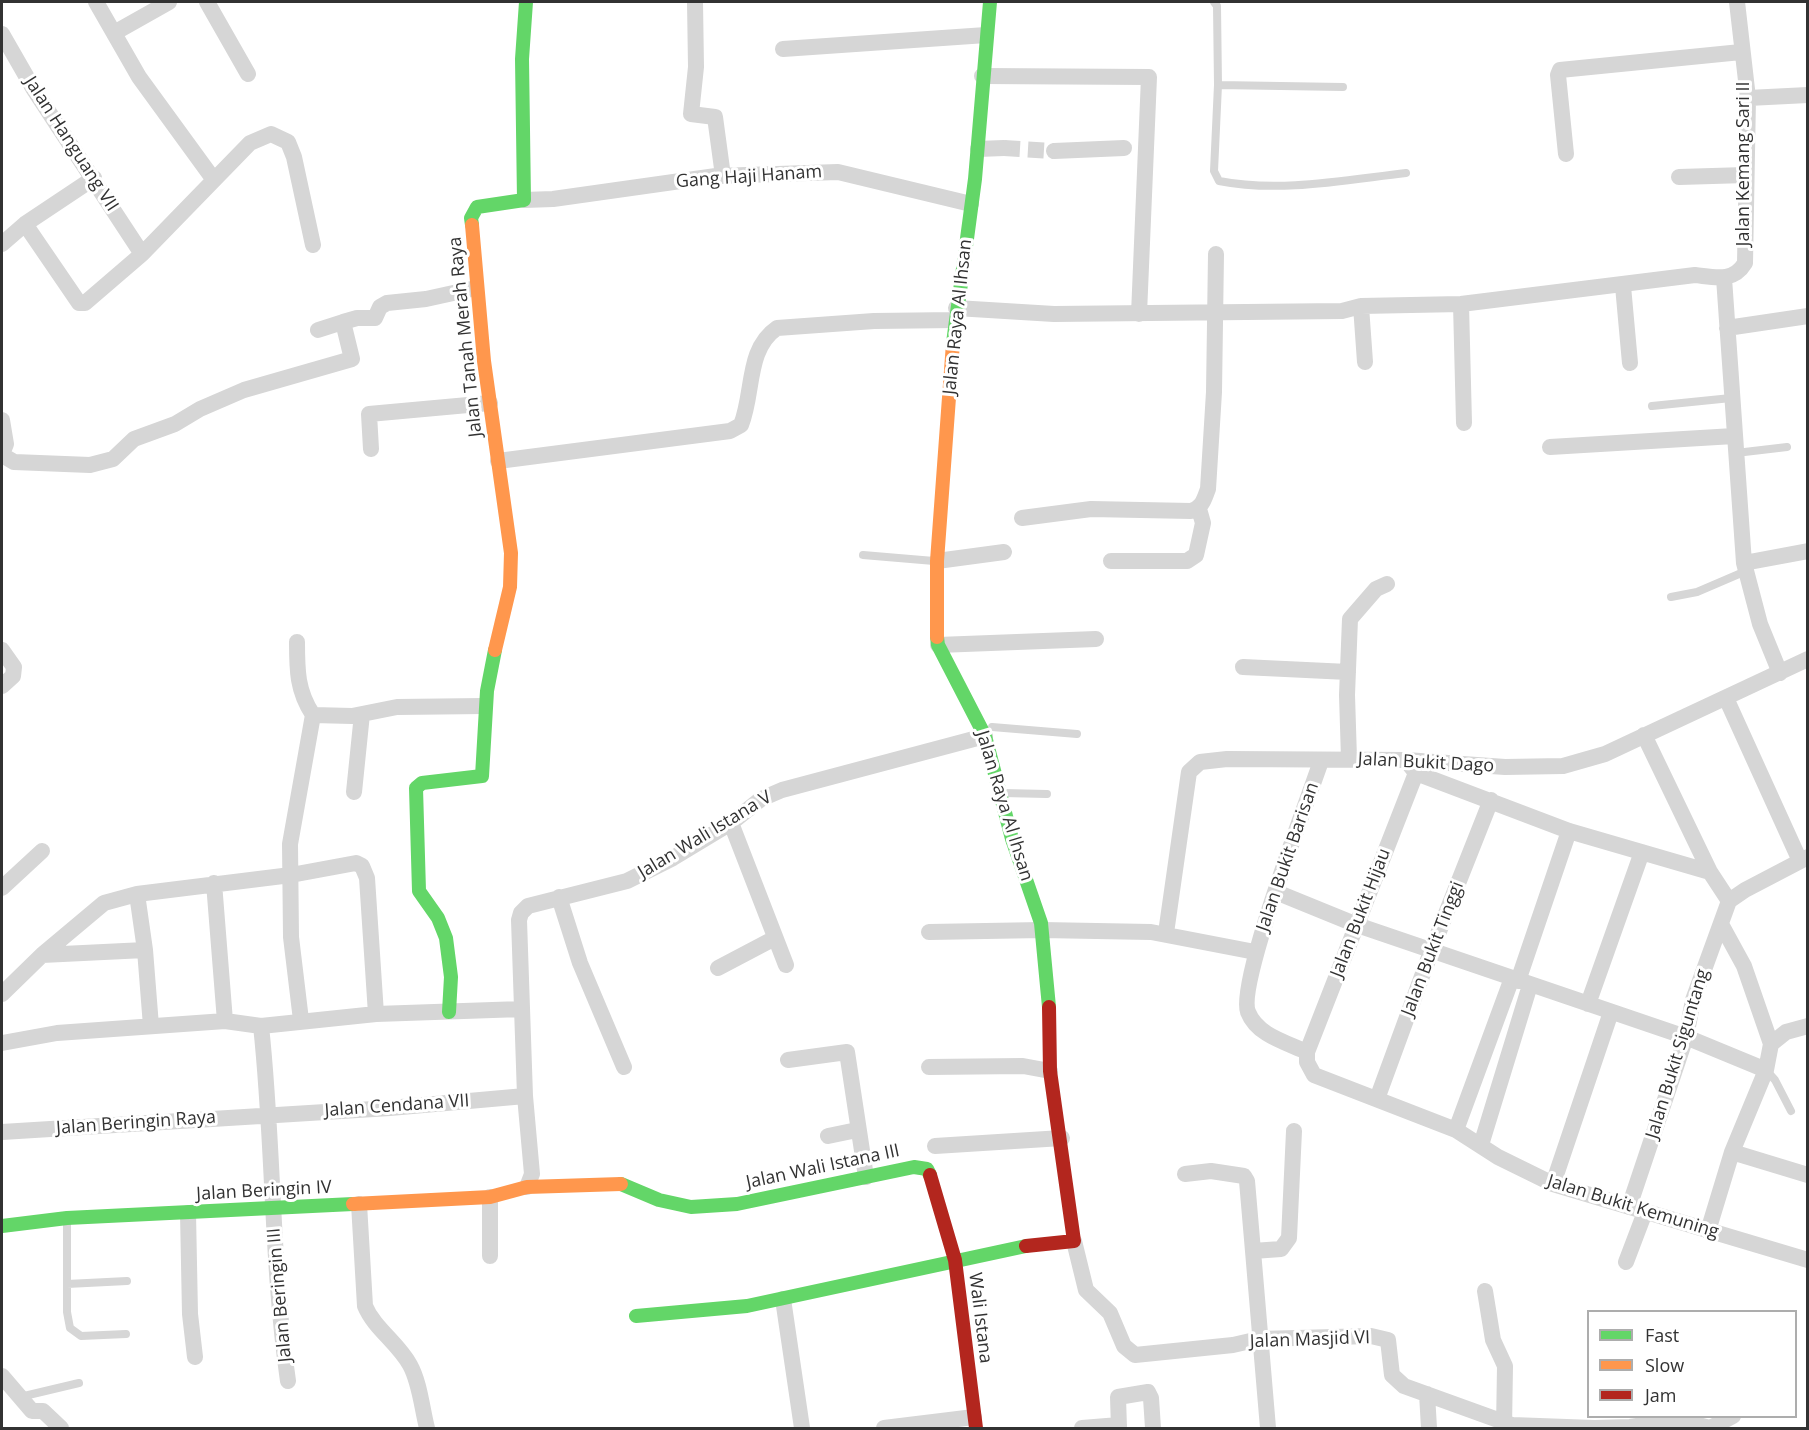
<!DOCTYPE html>
<style>
body{margin:0}
#map{position:relative;width:1809px;height:1430px;overflow:hidden;background:#fff;font-family:"Open Sans",sans-serif}
canvas{display:block}
.frame{position:absolute;inset:0;border:3px solid #323232;pointer-events:none}
.legend{position:absolute;left:1587px;top:1310px;width:210px;height:108px;box-sizing:border-box;background:#fff;border:2px solid #adadad;margin:0;padding:8px 10px;list-style:none;font-size:18px;color:#323232}
.legend li{display:flex;align-items:center;gap:12px;height:30px}
.legend b{width:30px;border:2px solid #adadad}
</style>
<div id="map">
<canvas width="1809" height="1430"></canvas>
<div class="frame"></div>
<ul class="legend">
<li><b style="height:8px;background:#63d668"></b>Fast</li>
<li><b style="height:8px;background:#ff974d"></b>Slow</li>
<li><b style="height:8px;background:#b3261e"></b>Jam</li>
</ul>
</div>
<script>
const g = document.querySelector('canvas').getContext('2d');
g.lineJoin = 'round';
function strokePath(path, color, width, dash) { g.strokeStyle = color; g.lineWidth = width; g.lineCap = dash ? 'butt' : 'round'; g.setLineDash(dash || []); g.stroke(path); }
function label(font, color, halo, rows, align = 'center') {
  g.font = font + ' "Open Sans",sans-serif'; g.lineWidth = 6; g.setLineDash([]); g.textBaseline = 'middle'; g.strokeStyle = halo; g.fillStyle = color; for (const [text, x, y, turn = 0] of rows) {
    g.save(); g.translate(x, y); g.rotate((+turn || 0) * Math.PI / 180); g.textAlign = isNaN(turn) ? turn : align; if (halo) g.strokeText(text, 0, 0); g.fillText(text, 0, 0); g.restore();
  }
}
const streetTunnel = new Path2D(`
 M1004,148l50,3`);
const lane = new Path2D(`
 M1214,2l3,4 1,79 125,2
 M1218,85l-4,86 5,10c61,12 126,-1 187,-8
 M1652,406l79,-8
 M1736,453l51,-6
 M863,555l71,6
 M1671,597l26,-5 49,-21
 M992,727l85,7
 M1003,793l44,1
 M1766,1070l9,10 16,31
 M67,1219v93l3,16 11,8 45,-2
 M67,1284l60,-3
 M20,1397l59,-14`);
const street = new Path2D(`
 M96,2l43,75 75,103
 M207,2l41,72
 M695,2l1,65 -5,47 24,3 8,59
 M114,33l55,-31
 M2,34l31,54 109,166
 M783,49l203,-14
 M982,76l167,1 -10,237
 M1748,98l60,-3
 M978,149l26,-1
 M1054,151l70,-3
 M1566,154l-8,-79 2,-5 181,-18
 M1679,177l67,-2
 M524,200l29,-1 163,-23 122,-4 133,32
 M25,224l54,79h6l57,-49 108,-111 21,-9 17,8 6,15 19,88
 M2,244l23,-20 69,-46
 M1724,278l20,285 16,61 20,49
 M1623,286l7,77
 M1461,304l3,119
 M1361,306l4,56
 M956,308l98,6 288,-3 19,-5 100,-2 234,-29c19,2 38,8 50,-12l3,-165 -11,-96
 M1727,328l81,-12
 M318,330l25,-8
 M2,420l4,24 -4,10
 M1550,447l184,-11
 M371,449l-2,-35 121,-11
 M2,455l12,7 76,3 23,-6 21,-20 41,-15 25,-15 44,-19 108,-31 -9,-37 14,-4h18l5,-11 7,-4 39,-4 50,-11
 M498,461l232,-30 11,-6c13,-32 5,-76 36,-97l97,-7 81,-1
 M1022,518l69,-9 100,2c12,-4 13,-12 17,-22l6,-97 2,-138
 M937,561l67,-9
 M1111,561h76l9,-6 7,-32 -4,-14
 M1744,563l64,-12
 M297,642c0,28 0,49 16,73
 M938,645l158,-6
 M2,650l12,17 -1,9 -11,10
 M1243,667l105,5
 M1726,698l74,163
 M1644,735l66,137 19,29
 M1349,759l-2,-64 3,-76 26,-30 11,-5
 M1406,760l10,13 153,58 141,41
 M1321,761c-13,39 -84,223 -73,251 9,23 37,30 59,40v10l7,13 142,55 42,27 55,27 255,76
 M354,792l8,-78
 M731,823l55,142
 M214,883l11,138
 M2,888l40,-37
 M1276,892l81,33 329,112 80,33
 M137,894l8,56 6,76
 M559,897l21,66 44,104
 M1729,901l16,-11 63,-33
 M929,932l113,-2 109,2 104,20
 M1166,933l23,-161 11,-10 27,-3 179,1 99,7 58,-1 42,-12 203,-95
 M42,955l62,-52 33,-9 154,-19 65,-12 6,3 5,12 9,136
 M718,968l57,-30
 M1518,981l51,-150
 M2,994l40,-39 103,-5
 M1588,1004l54,-152
 M301,1020l-10,-83 -1,-93 23,-129 39,1 45,-9 87,-1
 M261,1026c13,119 10,238 27,355
 M2,1043l55,-10 168,-12 36,5 115,-12 146,-5
 M1771,1044l15,-12 22,-6
 M1307,1052l109,-279
 M788,1060l59,-8 19,125
 M929,1067l94,-1 27,5
 M1377,1099l55,-150 59,-149
 M1456,1130l56,-152
 M2,1132l388,-24 135,-12
 M828,1136l29,-6
 M1481,1145l49,-160
 M935,1146l127,-8
 M1732,1152l76,23
 M1185,1174l26,-3 33,5 3,5 6,70
 M1553,1184l58,-172
 M527,1187l5,-13 -7,-78 -6,-176 2,-7 7,-7 99,-25 46,-23 58,-35 30,-24 21,-9 203,-54
 M490,1197v59
 M359,1204l6,102c9,22 33,37 45,59 10,18 12,44 17,63
 M1629,1207l57,-170 7,-37 36,-99
 M188,1213l2,101 5,43
 M1708,1231l24,-79 34,-82 5,-26 -27,-78 -23,-42
 M1074,1241l12,49 24,23 14,33 11,9 98,-10 26,-6 112,-3 17,4 4,35 12,11 108,39 82,3
 M1626,1262l19,-50
 M1485,1291l8,49 12,26 -1,62
 M783,1299l19,129
 M2,1376l30,35h11l18,17
 M1427,1394l2,34
 M884,1428l90,-11
 M1082,1428l37,-3
 M1119,1428l-1,-31 30,-5 3,6 2,30
 M1268,1428l-15,-177 28,-2 8,-11 5,-107
 M1595,1428l35,-1 49,-7 31,8
 M1710,1428l23,-12`);
const fast = new Path2D(`
 M472,225l-1,-7 6,-11 47,-7 -2,-141 4,-57
 M953,343l22,-164 15,-177
 M937,637l1,8 47,91 27,103 29,84 8,84
 M449,1012l2,-35 -5,-39 -8,-20 -19,-27 -3,-103 6,-5 60,-7 5,-85 8,-41
 M621,1184l38,16 32,7 46,-3 177,-37 13,2 3,6
 M2,1226l65,-8 286,-14
 M636,1316l111,-10 279,-60`);
const slow = new Path2D(`
 M472,225l12,136 27,192 -1,34 -15,63
 M937,637v-76l16,-218
 M353,1204l137,-7 37,-10 94,-3`);
const jam = new Path2D(`
 M930,1175l25,85 21,168
 M1026,1246l48,-5 -24,-170 -1,-64`);
const streetNames = [
 ["Jalan Hanguang VII",71,144,57],
 ["Jalan Kemang Sari II",1744,164,-90],
 ["Gang Haji Hanam",749,177,-4],
 ["Jalan Raya Al Ihsan",958,317,-84],
 ["Jalan Tanah Merah Raya",466,337,-96],
 ["Jalan Bukit Dago",1426,763,3],
 ["Jalan Raya Al Ihsan",1004,806,73],
 ["Jalan Wali Istana V",705,835,-31],
 ["Jalan Bukit Barisan",1288,857,-71],
 ["Jalan Bukit Hijau",1361,913,-69],
 ["Jalan Bukit Tinggi",1433,949,-69],
 ["Jalan Bukit Siguntang",1678,1054,-73],
 ["Jalan Cendana VII",397,1106,-4],
 ["Jalan Beringin Raya",136,1123,-4],
 ["Jalan Wali Istana III",823,1167,-12],
 ["Jalan Beringin IV",264,1191,-3],
 ["Jalan Bukit Kemuning",1633,1207,17],
 ["Jalan Beringin III",280,1295,-95],
 ["Wali Istana",980,1318,83],
 ["Jalan Masjid VI",1310,1340,-2]
];
strokePath(streetTunnel, '#d6d6d6', 16, [16, 8]);
strokePath(lane, '#d6d6d6', 8);
strokePath(street, '#d6d6d6', 16);
strokePath(fast, '#63d668', 14);
strokePath(slow, '#ff974d', 14);
strokePath(jam, '#b3261e', 14);
label('18px', '#323232', '#fff', streetNames);
</script>
